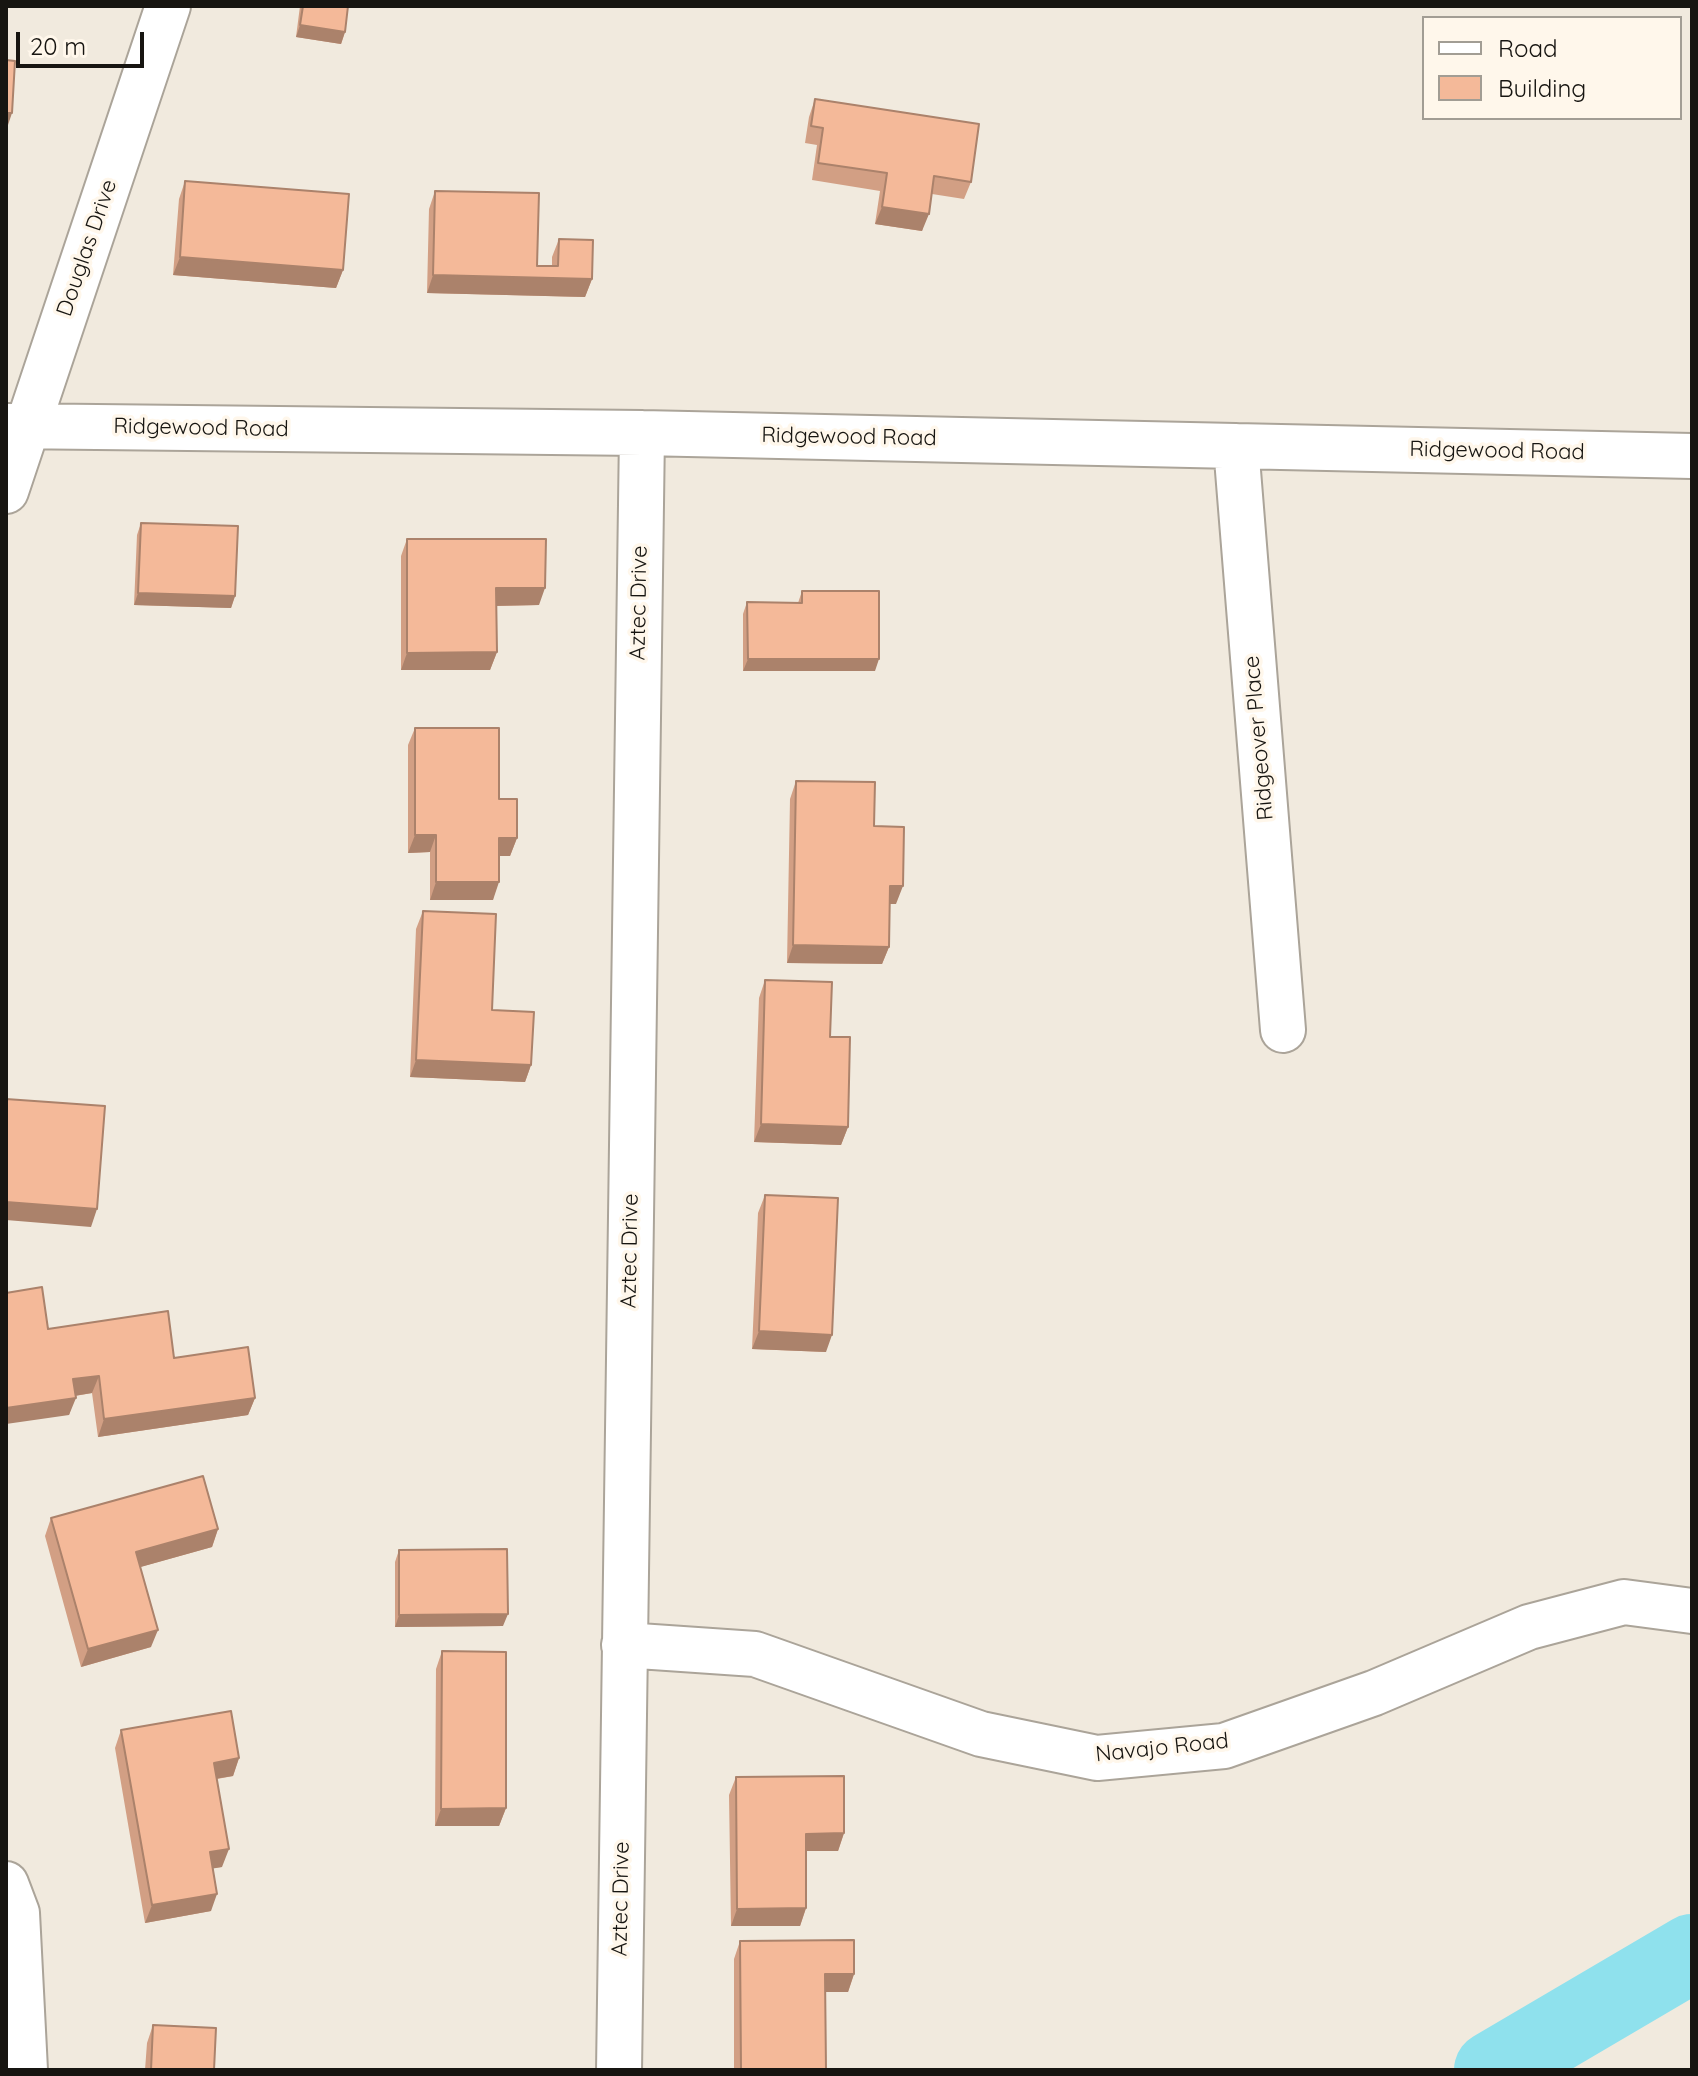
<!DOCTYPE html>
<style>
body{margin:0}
#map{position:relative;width:1698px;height:2076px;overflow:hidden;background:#f1eade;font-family:Quicksand,sans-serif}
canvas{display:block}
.frame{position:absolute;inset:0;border:8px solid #171511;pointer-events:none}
.legend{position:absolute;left:1422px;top:16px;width:260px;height:104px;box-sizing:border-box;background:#fff7eb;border:2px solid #a29d94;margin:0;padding:10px 14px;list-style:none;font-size:24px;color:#171511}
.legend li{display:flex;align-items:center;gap:16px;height:40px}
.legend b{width:40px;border:2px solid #a29d94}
.scale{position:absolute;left:16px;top:32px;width:128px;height:36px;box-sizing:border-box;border:4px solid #171511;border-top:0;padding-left:10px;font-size:24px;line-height:28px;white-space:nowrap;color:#171511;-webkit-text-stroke:6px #fff7eb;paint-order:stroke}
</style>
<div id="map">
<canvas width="1698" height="2076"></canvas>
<div class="frame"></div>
<ul class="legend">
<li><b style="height:10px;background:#fff"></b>Road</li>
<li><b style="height:22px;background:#f4b999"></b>Building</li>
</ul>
<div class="scale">20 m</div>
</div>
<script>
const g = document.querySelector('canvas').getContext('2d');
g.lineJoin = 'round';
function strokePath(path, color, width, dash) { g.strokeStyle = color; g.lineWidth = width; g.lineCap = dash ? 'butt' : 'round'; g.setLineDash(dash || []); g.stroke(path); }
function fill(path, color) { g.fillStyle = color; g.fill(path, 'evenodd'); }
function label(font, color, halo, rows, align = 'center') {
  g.font = font + ' Quicksand,sans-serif'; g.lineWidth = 7; g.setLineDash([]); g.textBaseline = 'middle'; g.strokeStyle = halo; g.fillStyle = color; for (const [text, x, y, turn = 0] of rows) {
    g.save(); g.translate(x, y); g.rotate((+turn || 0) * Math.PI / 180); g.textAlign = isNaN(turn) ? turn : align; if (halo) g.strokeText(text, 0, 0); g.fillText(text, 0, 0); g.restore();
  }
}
const river = new Path2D(`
 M1493,2070l199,-117`);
const minor = new Path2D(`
 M6,426l636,7 1050,23
 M1236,446l47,584
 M6,491l162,-485
 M624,1645l131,9 226,80 116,24 127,-12 150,-53 155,-66 95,-25 68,9
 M6,1884l11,29 8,157
 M619,2070l23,-1637`);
const wall = new Path2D(`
 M300,6h48l-3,26 -4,12 -45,-7z
 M815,99l156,83 -7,17 -32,-5 -10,37 -47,-7 5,-33 -68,-11 5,-35 -12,-2 4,-26z
 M185,181l158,89 -7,18 -163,-13 6,-76z
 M435,191l102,75h15v-9l7,-18 33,40 -7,18 -158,-4 2,-84z
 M141,523l94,73 -4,12 -97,-3 3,-70z
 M407,539l132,66 -43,1 1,46 -7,18h-89v-114z
 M802,591l73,80h-132v-57l4,-12 51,1z
 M415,728l84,71 18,39 -7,18h-11l-6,44h-63v-48l-22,1v-108z
 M796,781l78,45 22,78h-7v43l-7,17 -95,-1 3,-164z
 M423,911l108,154 -6,17 -115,-5 6,-148z
 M765,980l65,57 18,90 -7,18 -87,-3 5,-144z
 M765,1195l61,157 -74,-3 6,-136z
 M48,1329l126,29 81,40 -7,17 -150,22 -6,-44 -17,3 -6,19z
 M51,1518l167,11 -6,18 -72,20 11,80 -70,20 -36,-131z
 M399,1550l104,76 -108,1v-65z
 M442,1651l64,157 -7,18h-64l1,-157z
 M121,1730l118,28 -6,18 -16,3 5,88 -9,1 -2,43 -66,12 -30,-175z
 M736,1777l108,56 -6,18h-32v57l-6,18h-69l-2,-131z
 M740,1941l114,33 -6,18h-23l1,78h-92v-111z
 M153,2025l61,45h-69l2,-27z`);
const shadedWall = new Path2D(`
 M300,25l45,7 -4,12 -45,-7z
 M6,113h6l-6,18z
 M882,207l47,7 -7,17 -47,-7z
 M180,257l163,13 -7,18 -163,-13z
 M433,275l159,4 -7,18 -158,-4z
 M496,588h49l-6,17 -49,1z
 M138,593l97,3 -4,12 -97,-3z
 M497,652l-7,18h-89l6,-17z
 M748,659h131l-4,12h-132z
 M415,835h21l-6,17 -22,1z
 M499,838h18l-7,18h-17z
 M436,882h63l-6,18h-63z
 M890,886h13l-7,18h-13z
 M793,945l96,2 -7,17 -95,-1z
 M416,1060l115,5 -6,17 -115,-5z
 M761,1124l87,3 -7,18 -87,-3z
 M6,1202l91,7 -6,18 -85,-7z
 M759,1331l73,4 -6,17 -74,-3z
 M99,1376l-7,17 -25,4 6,-18z
 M76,1398l-7,17 -63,9v-16z
 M255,1398l-7,17 -150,22 6,-18z
 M218,1529l-6,18 -82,23 6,-18z
 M508,1614l-5,12 -108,1 4,-12z
 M158,1630l-7,17 -70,20 7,-18z
 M239,1758l-6,18 -25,4 6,-17z
 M506,1808l-7,18h-64l6,-17z
 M844,1833l-6,18h-39l7,-17z
 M229,1849l-7,18 -18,3 6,-18z
 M217,1894l-6,17 -66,12 7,-18z
 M806,1908l-6,18h-69l6,-17z
 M825,1974h29l-6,18h-29z`);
const building = new Path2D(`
 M303,6h45l-3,26 -45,-7z
 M6,60l9,1 -3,52h-6z
 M815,99l164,25 -8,58 -37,-6 -5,38 -47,-7 5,-34 -69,-10 5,-35 -12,-2z
 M185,181l164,13 -6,76 -163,-13z
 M435,191l104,2 -2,73h21l1,-27 34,1 -1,39 -159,-4z
 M141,523l97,3 -3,70 -97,-3z
 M407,539h139l-1,49h-49l1,64 -90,1z
 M802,591h77v68h-131l-1,-57 55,1z
 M415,728h84v71h18v39h-18v44h-63v-47h-21z
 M796,781l79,1 -1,44 30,1 -1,59h-13l-1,61 -96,-2z
 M423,911l73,3 -4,96 42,2 -3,53 -115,-5z
 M765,980l67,2 -2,55h20l-2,90 -87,-3z
 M6,1099l99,7 -8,103 -91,-7z
 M765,1195l73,3 -6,137 -73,-4z
 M42,1287l6,42 120,-18 6,47 74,-11 7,51 -151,21 -5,-43 -26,3 3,19 -70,10v-115z
 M203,1476l15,53 -82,23 22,78 -70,19 -37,-131z
 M507,1549l1,65 -109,1v-65z
 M442,1651l64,1v156l-65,1z
 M231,1711l8,47 -25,5 15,86 -19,3 7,42 -65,11 -31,-175z
 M844,1776v57l-38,1v74l-69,1 -1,-132z
 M854,1940v34h-29l1,96h-85l-1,-129z
 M153,2025l63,3 -2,42h-63z`);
const streetNames = [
 ["Douglas Drive",87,248,-71],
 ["Ridgewood Road",201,428,1],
 ["Ridgewood Road",849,437,1],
 ["Ridgewood Road",1497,451,1],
 ["Aztec Drive",639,603,-89],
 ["Ridgeover Place",1259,738,-95],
 ["Aztec Drive",630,1251,-89],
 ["Navajo Road",1162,1748,-6],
 ["Aztec Drive",621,1899,-89]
];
strokePath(river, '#8fe1ed', 78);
strokePath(minor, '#aba499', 48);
strokePath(minor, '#fff', 44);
fill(wall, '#d29f84');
fill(shadedWall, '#ab826b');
fill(building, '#f4b999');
strokePath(building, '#ab826b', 2);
label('22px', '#171511', '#fff7eb', streetNames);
</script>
